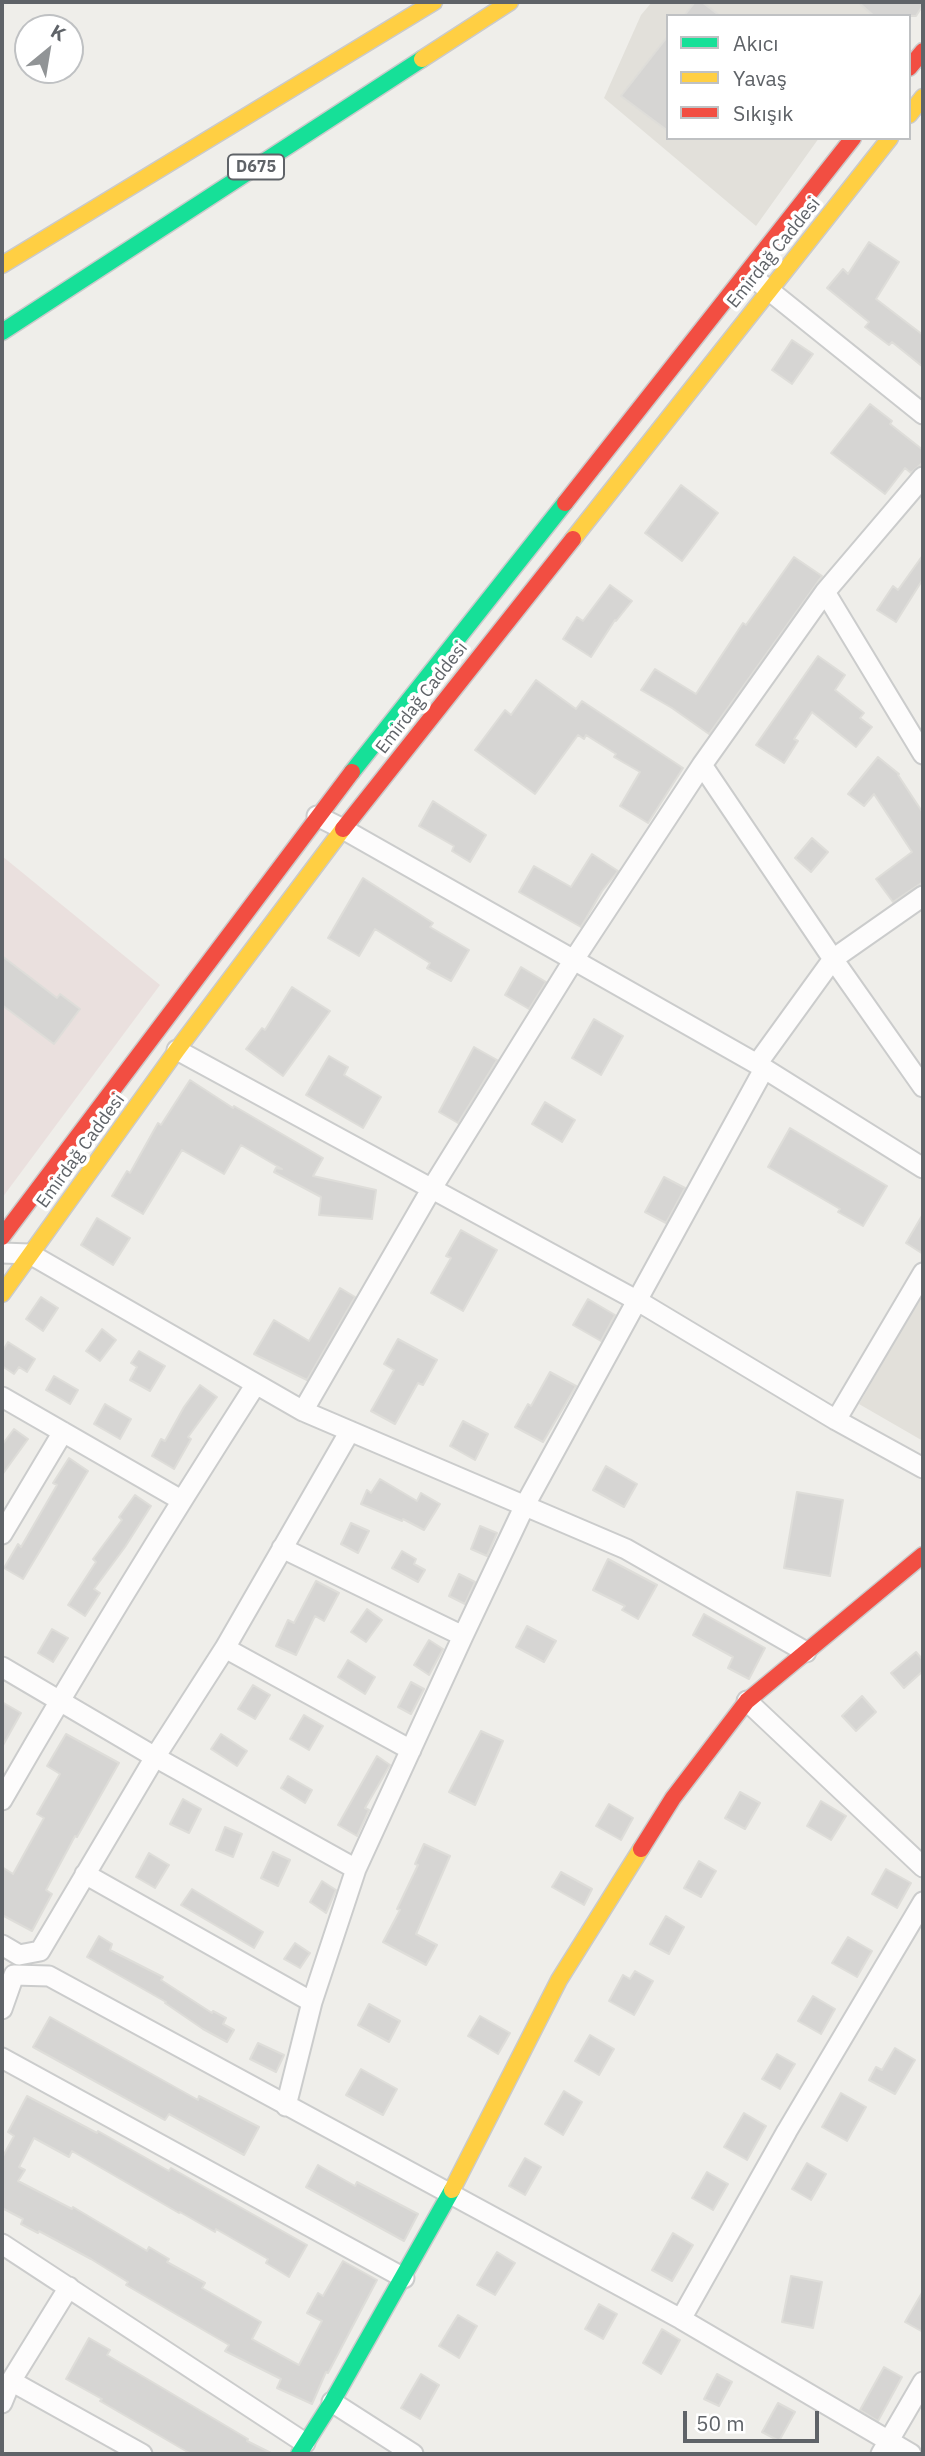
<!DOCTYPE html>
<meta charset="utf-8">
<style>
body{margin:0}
#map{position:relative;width:925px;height:2456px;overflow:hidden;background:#efeeea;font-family:"IBM Plex Sans",sans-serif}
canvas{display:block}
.frame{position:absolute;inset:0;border:4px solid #5f6368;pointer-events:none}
.legend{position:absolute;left:666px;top:14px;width:245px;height:126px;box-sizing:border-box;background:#fff;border:2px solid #bfc1c3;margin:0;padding:9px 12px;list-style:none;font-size:21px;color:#5f6368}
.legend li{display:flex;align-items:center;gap:14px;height:35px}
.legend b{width:35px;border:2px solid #bfc1c3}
.north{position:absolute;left:14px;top:14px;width:70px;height:70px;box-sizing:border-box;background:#fff;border:2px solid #bfc1c3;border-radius:50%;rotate:30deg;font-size:19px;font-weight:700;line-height:28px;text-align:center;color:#5f6368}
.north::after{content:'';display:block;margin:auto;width:24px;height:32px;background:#919496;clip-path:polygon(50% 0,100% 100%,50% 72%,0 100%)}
.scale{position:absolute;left:683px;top:2411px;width:136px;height:32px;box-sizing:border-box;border:4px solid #5f6368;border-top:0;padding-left:9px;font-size:21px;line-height:24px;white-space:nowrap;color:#5f6368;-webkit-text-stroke:5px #fff;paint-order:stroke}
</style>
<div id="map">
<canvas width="925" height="2456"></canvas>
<div class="frame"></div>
<ul class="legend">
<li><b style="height:9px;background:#16e098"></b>Akıcı</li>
<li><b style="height:9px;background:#ffcf43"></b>Yavaş</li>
<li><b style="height:9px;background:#f24e42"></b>Sıkışık</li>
</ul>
<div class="north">K</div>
<div class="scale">50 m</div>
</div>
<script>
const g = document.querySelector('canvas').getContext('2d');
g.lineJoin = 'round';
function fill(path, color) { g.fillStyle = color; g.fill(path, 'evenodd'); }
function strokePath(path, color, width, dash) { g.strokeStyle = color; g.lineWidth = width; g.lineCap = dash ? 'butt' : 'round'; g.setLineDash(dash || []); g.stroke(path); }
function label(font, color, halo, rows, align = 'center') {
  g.font = font + ' "IBM Plex Sans",sans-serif'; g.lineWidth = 7; g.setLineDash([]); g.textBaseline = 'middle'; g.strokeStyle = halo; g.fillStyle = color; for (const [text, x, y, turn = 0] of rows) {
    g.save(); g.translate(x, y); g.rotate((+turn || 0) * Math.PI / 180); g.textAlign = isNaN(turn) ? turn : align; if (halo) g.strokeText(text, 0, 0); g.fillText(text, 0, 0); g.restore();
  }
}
const education = new Path2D(`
 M652,2h271l-14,18v-4h-241v122h151l-63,88 -152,-128 37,-83z
 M923,1292v149l-64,-37z`);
const medical = new Path2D(`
 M2,856l158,129 -158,213z`);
const building = new Path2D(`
 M695,2h7l18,14h-36z
 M858,2h65v3l-7,11h-42z
 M668,36v95l-47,-35z
 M869,242l30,20 -23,37 47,36v32l-31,-25 -3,3 -24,-18 4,-5 -42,-34 16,-19 5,5z
 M792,340l21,14 -21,30 -20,-14z
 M870,404l22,17 -2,3 33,26v12l-3,3 -9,8 -6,-5 -20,26 -54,-41z
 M681,485l37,28 -36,48 -37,-28z
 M923,555v24l-27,43 -19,-12 16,-24 5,4z
 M794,557l28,19 -113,158 -37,-26 -31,-18 14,-21 41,25 47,-71 3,2z
 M610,585l22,16 -16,20 -1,-1 -24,37 -28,-18 14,-22 6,4z
 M818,656l27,19 -10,15 29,23 -4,5 12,9 -16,20 -44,-35 -18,27 4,2 -14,22 -28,-18z
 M536,680l40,29 6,-8 101,67 -35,55 -28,-17 20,-34 -26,-15 2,-3 -30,-19 -2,4 -6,-4 -43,59 -60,-44 30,-40 6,5z
 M878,757l21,17 -1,1 25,38v69l-30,20 -17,-23 36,-27 -38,-58 -10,12 -16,-12z
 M433,801l53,34 -16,27 -18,-11 2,-5 -35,-20z
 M812,838l16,14 -17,20 -16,-14z
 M592,854l26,17 -16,20 -21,36 -62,-35 15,-26 37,21z
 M363,878l70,45 -3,4 39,23 -18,31 -24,-13 3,-5 -55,-34 -16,27 -31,-18z
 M2,956l55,42 3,-4 20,15 -26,35 -52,-39z
 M521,967l25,15 -17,27 -24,-14z
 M292,987l38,24 -47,65 -37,-27 16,-21 3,2z
 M594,1019l29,17 -22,39 -29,-17z
 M474,1047l23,13 -39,63 -19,-11z
 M329,1056l19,11 -4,8 37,22 -18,31 -57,-33z
 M190,1080l43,28 1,-2 89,52 -10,18 63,14 -4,29 -53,-4 2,-18 -47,-25 2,-4 6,1 -41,-24 -17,29 -42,-24 -39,64 -31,-18 15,-25 3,2 28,-50 3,2z
 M545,1102l30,18 -13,22 -30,-18z
 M790,1128l97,58 -24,40 -25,-14 2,-3 -72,-42z
 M664,1177l21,11 -19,35 -21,-11z
 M923,1214v40l-17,-11z
 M97,1218l33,20 -17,27 -32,-20z
 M461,1230l36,20 -34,61 -32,-18 20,-35 -5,-2z
 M340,1288l15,9 -48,83 -53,-26 20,-34 35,21z
 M41,1297l17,11 -15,23 -17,-12z
 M588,1299l27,16 -14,26 -28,-16z
 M102,1329l14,11 -16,21 -14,-10z
 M398,1339l39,21 -14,25 -5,-2 -23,41 -24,-13 23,-41 -10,-6z
 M8,1342l27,17 -8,13 -8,-5 -5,7 -12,-8v-14z
 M139,1351l26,15 -15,25 -20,-11 7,-13 -6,-4z
 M550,1372l26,14 -33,56 -28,-15 13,-23 3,2z
 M54,1376l24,14 -8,14 -24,-14z
 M200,1385l17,12 -29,40 3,2 -17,30 -22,-13 9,-17 4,2 19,-34z
 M105,1404l26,15 -11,20 -26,-15z
 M463,1421l25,13 -13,26 -25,-14z
 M14,1429l14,10 -26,36v-30z
 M69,1458l19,13 -65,108 -19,-11 14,-24 3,3 36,-62 -4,-2z
 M606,1466l31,18 -13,23 -31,-17z
 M380,1479l37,22 4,-8 19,11 -16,26 -21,-11 -1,2 -41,-17 6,-14 4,3z
 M797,1492l46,8 -13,76 -46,-8z
 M135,1495l16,11 -26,41 -31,42 6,4 -15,23 -17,-11 28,-43 -3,-3 29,-39 -3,-3z
 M351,1523l18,8 -11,22 -17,-9z
 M480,1526l17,7 -10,23 -16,-7z
 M402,1551l14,8 -2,5 11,6 -7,12 -26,-14z
 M608,1559l49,26 -19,34 -16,-9 3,-4 -32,-16z
 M459,1574l16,8 -10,22 -16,-8z
 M316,1581l23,12 -15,28 -9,-5 -19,39 -20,-9 12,-26 6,3z
 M367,1609l15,11 -16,22 -15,-10z
 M704,1614l61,34 -16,31 -21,-11 5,-11 -40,-22z
 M527,1626l29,15 -12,21 -28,-15z
 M52,1629l16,9 -15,24 -15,-9z
 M429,1640l14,9 -14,26 -15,-10z
 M916,1652l7,8v11l-19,17 -13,-15z
 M348,1660l27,17 -10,17 -27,-17z
 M411,1682l13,7 -13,25 -13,-7z
 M253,1685l17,10 -15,24 -17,-10z
 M862,1696l14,16 -20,19 -14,-15z
 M2,1702l19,11 -19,34z
 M304,1715l19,11 -14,24 -19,-11z
 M481,1731l22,10 -28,64 -26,-13z
 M66,1734l53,29 -42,74 -2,-1 -29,54 6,4 -20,37 -30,-16v-48l11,7 31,-56 -7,-4 23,-40 -13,-8z
 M221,1734l26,17 -10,15 -26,-17z
 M377,1756l13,9 -25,43 4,2 -12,26 -19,-11z
 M288,1776l24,14 -7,13 -24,-15z
 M740,1792l20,11 -15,26 -20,-11z
 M183,1799l18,10 -12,24 -19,-9z
 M821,1801l25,15 -15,24 -24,-14z
 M609,1804l24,14 -12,22 -25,-14z
 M225,1827l17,7 -9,23 -17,-7z
 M424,1844l26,12 -34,78 21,11 -11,20 -43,-23 17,-32 -3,-1 21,-44 -3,-1z
 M273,1852l17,8 -12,26 -17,-8z
 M149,1853l20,12 -14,23 -19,-11z
 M699,1861l17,10 -15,26 -17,-9z
 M886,1869l25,14 -14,25 -25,-14z
 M561,1872l31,17 -8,16 -32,-18z
 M322,1881l14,9 -10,23 -16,-11z
 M192,1889l71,43 -9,16 -73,-43z
 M666,1916l18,11 -15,27 -19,-10z
 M99,1936l13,8 -2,6 53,27 -2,3 51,33 1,-2 13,7 -3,6 11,6 -7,12 -24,-13 -38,-26 1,-1 -79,-45z
 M848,1937l24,14 -15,26 -25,-14z
 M295,1943l15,10 -10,15 -16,-9z
 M635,1971l18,10 -19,34 -25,-14 14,-26 7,4z
 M813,1996l22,13 -14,25 -23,-13z
 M369,2004l31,17 -11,21 -31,-17z
 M480,2016l30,17 -12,21 -30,-18z
 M50,2017l148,83 1,-4 60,31 -15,28 -75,-41 -4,6 -132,-73z
 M590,2035l24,14 -15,26 -24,-14z
 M258,2043l26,12 -8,17 -26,-13z
 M895,2048l20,12 -20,34 -26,-14 7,-13 6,3z
 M777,2054l18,10 -15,25 -18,-10z
 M361,2069l36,20 -14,26 -37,-20z
 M564,2091l18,11 -19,33 -18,-11z
 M841,2093l25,14 -19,34 -25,-14z
 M27,2096l70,37 1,-2 71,40 2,-3 136,77 -18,32 -23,-14 2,-4 -52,-30 -1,3 -35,-20 -1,1 -107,-62 -3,6 -35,-19 -15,29 6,3 -7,11 54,28 1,-2 74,44 2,-4 20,12 -2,3 38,21 -3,5 59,34 -9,17 47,26 23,-44 -15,-8 11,-20 5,3 20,-35 34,19 -49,93 -2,-1 -14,32 -35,-16 4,-9 -56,-28 4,-6 -103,-60 2,-3 -37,-23 -52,-28 -1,2 -17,-9 2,-5 -21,-11v-50l12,-22 -6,-4z
 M744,2113l22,13 -19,34 -23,-13z
 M525,2158l16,9 -16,28 -16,-9z
 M807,2163l19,11 -15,26 -19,-11z
 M318,2165l37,21 2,-4 61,32 -14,27 -98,-54z
 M707,2172l21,12 -15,26 -21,-12z
 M673,2233l20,12 -21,36 -20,-11z
 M497,2252l18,11 -20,32 -18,-10z
 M791,2276l31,6 -9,46 -31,-6z
 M923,2291v41l-18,-10z
 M599,2304l18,10 -14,25 -18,-10z
 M458,2315l19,11 -18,32 -20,-12z
 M662,2329l18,11 -19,34 -18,-11z
 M89,2338l21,12 -3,5 141,84 -1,2 26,13h-82l-91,-53 2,-2 -36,-20z
 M884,2367l18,10 -24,44 -18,-11z
 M421,2374l18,11 -19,34 -19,-11z
 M717,2374l15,8 -13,24 -15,-7z
 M778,2403l17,9 -16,29 -17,-9z`);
const street = new Path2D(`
 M760,283l163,131
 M825,592l98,162
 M702,765l131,194 90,128
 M317,816l26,13 414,235 166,104
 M177,1050l461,251 198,119 87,48
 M757,1064l76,-105 90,-63
 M2,1253l28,1 273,157 323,138 180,103
 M2,1397l179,103
 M303,1411l129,-223 141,-227 129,-196 123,-173 98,-115
 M836,1420l87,-147
 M2,1534l61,-102
 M282,1548l181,88
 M225,1648l186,102
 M2,1667l153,90 201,112
 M747,1701l176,166
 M2,1800c81,-141 166,-279 254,-416
 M85,1874l227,128
 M2,1945l17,10 21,-4 115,-194 70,-109 125,-217
 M2,2009l12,-34 35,1 632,343 230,135
 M2,2058l402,220
 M286,2106l26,-104 44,-133 107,-233 62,-131 239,-436
 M2,2244l303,199
 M681,2319l106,-188 136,-229
 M11,2381l131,73
 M332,2402l81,52
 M2,2403l9,-22 58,-94
 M881,2454l42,-72`);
const fast = new Path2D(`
 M2,332l420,-273
 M352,772l213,-269
 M299,2454l33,-52 120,-212`);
const slow = new Path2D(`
 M422,59l88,-57
 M909,115l14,-18
 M2,265l432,-263
 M573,539l317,-401
 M2,1294l175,-244 166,-221
 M452,2190l107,-210 82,-131`);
const jam = new Path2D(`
 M909,68l14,-17
 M565,503l288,-365
 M343,829l230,-290
 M2,1237l350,-465
 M641,1849l32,-51 74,-97 176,-146`);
const shields = [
 [256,167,56]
];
const shieldNames = [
 ["D675",256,167]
];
const streetNames = [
 ["Emirdağ Caddesi",774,253,-51],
 ["Emirdağ Caddesi",422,698,-52],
 ["Emirdağ Caddesi",81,1151,-54]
];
fill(education, '#e2e0da');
fill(medical, '#eae0de');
fill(building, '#d6d5d3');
strokePath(building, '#deddd9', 2);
strokePath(street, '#cbcccc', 23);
strokePath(fast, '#cacacb', 19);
strokePath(slow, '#cacacb', 19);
strokePath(jam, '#cacacb', 19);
strokePath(street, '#fdfcfc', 19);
strokePath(fast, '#16e098', 16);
strokePath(slow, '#ffcf43', 16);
strokePath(jam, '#f24e42', 16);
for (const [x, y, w] of shields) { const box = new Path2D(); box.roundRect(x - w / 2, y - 12.5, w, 25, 5); g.fillStyle = '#fff'; g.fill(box); strokePath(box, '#5f6368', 2); }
label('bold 16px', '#5f6368', null, shieldNames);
label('18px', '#5f6368', '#fff', streetNames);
</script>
